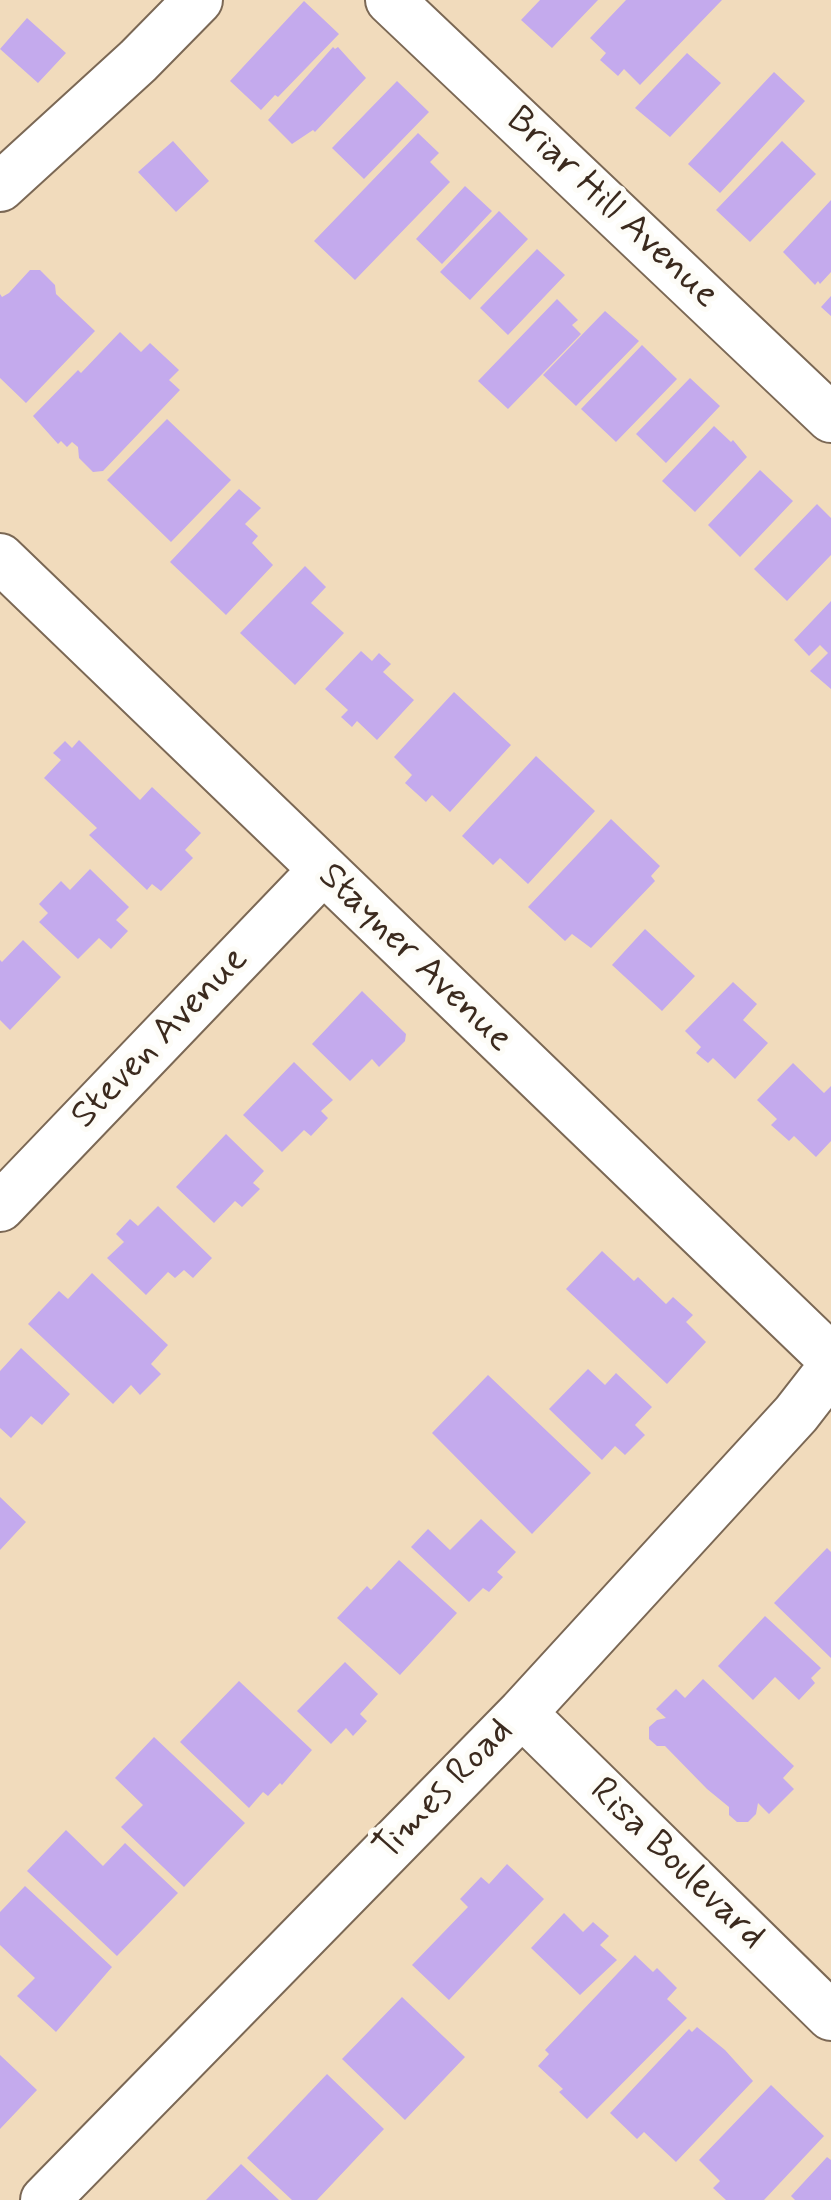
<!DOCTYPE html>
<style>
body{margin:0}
canvas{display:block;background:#f1dbbc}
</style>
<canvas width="831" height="2200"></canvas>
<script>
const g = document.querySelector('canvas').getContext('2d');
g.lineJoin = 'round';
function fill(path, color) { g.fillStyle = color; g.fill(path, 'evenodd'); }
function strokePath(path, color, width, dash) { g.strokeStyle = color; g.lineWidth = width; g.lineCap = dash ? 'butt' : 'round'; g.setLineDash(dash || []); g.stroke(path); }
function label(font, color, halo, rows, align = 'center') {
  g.font = font + ' Mynerve,sans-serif'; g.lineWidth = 10; g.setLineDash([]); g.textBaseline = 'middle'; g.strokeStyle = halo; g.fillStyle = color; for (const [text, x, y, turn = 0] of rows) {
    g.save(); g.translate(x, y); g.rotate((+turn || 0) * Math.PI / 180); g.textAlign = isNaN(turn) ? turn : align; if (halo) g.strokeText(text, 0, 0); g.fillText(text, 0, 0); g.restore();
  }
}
const building = new Path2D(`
 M540,0h58l-46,48 -31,-28z
 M626,0h96l-82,85 -16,-16 -6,7 -18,-16 6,-7 -16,-15z
 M304,1l35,33 -61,63 -3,-2 -14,15 -31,-29z
 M27,18l39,35 -28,30 -38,-34z
 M333,47l2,2 3,-2 28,31 -51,54 -2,-2 -21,14 -24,-24z
 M687,53l34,30 -51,54 -35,-29z
 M774,72l31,29 -85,92 -32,-29z
 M397,81l32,31 -65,67 -32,-31z
 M418,133l21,20 -9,9 20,20 -95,98 -41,-39z
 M173,141l36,40 -33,31 -38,-40z
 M782,141l34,33 -66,68 -34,-32z
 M465,186l27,25 -50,53 -26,-25z
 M831,200v72l-11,12 -2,-3 -3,4 -32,-33z
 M499,211l29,28 -58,61 -30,-28z
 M537,249l28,26 -57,60 -28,-27z
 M30,270h10l15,15 1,9 39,37 -69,72 -26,-25v-84l2,3 7,-4z
 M831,296v20l-10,-9z
 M557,299l21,21 -6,5 9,9 -73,75 -30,-28z
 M605,311l34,30 -63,65 -33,-31z
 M120,332l21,20 9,-9 29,27 -10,10 11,10 -77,81 -10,1 -14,-14 -1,-11 -6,-5 -5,5 -6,-6 -3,3 -25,-28 45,-46 3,3z
 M642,345l35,34 -61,63 -35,-33z
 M690,378l30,28 -54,57 -30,-29z
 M167,419l64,61 -60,62 -64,-62z
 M714,426l17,16 2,-2 14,17 -52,55 -33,-31z
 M760,470l33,31 -53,56 -32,-32z
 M239,489l22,19 -16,16 13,12 -6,7 21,22 -47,50 -56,-53z
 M817,504l14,14v37l-44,46 -33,-32z
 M305,566l21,21 -15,16 33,30 -49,52 -55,-52z
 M831,601v88l-21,-18 18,-18 -8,-8 -11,11 -15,-16z
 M361,651l11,10 7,-8 12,11 -8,8 31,28 -37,40 -20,-19 -5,6 -11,-10 7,-7 -23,-21z
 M454,692l57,53 -61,67 -18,-17 -6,7 -21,-19 7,-8 -18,-18z
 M79,740l61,60 12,-13 49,46 -16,17 8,8 -32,33 -9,-7 -5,6 -58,-55 8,-7 -53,-50 17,-18 -8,-7 12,-12 7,7z
 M536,756l59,55 -67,73 -28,-26 -7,7 -31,-29z
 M611,819l49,47 -9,10 4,5 -64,67 -19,-14 -7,7 -37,-34z
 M90,869l39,38 -13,13 12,11 -17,18 -12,-11 -21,21 -39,-37 9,-9 -9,-9 22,-23 9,9z
 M645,929l50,47 -33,35 -50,-46z
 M23,940l38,37 -51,53 -10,-10v-60l2,2z
 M733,982l24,22 -14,16 25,23 -33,36 -22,-21 -5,5 -12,-10 5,-6 -16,-16z
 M362,991l44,43 -1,7 -26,26 -7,-8 -22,22 -38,-37z
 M294,1062l39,38 -12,11 7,7 -17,18 -7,-6 -22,22 -39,-37z
 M793,1063l31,30 7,-7v55l-15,16 -22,-21 -5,5 -18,-16 6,-6 -20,-19z
 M226,1134l38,37 -11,12 7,6 -18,18 -7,-6 -21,22 -38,-36z
 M158,1206l54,52 -19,20 -9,-8 -9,8 -7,-6 -22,23 -39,-37 17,-16 -8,-8 14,-15 8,7z
 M602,1251l32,30 4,-4 28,27 7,-7 20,18 -7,7 20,20 -39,42 -101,-95z
 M92,1273l76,72 -17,19 10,10 -21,21 -9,-10 -18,19 -85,-80 31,-33 9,8z
 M21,1348l49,46 -28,31 -11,-9 -20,22 -11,-10v-57z
 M588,1369l17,16 11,-12 36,34 -17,18 10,10 -20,20 -10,-9 -13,14 -53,-51z
 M488,1375l103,98 -59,61 -100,-101z
 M0,1497l26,25 -26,28z
 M481,1519l35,33 -19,20 6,5 -14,15 -6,-4 -14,14 -58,-55 17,-18 22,21z
 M827,1548l4,4v106l-57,-55z
 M399,1560l58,53 -57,62 -63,-57 30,-32 4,4z
 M765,1616l56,52 -10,10 4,5 -16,17 -24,-23 -22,23 -35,-34z
 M345,1662l33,32 -18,20 7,7 -14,15 -7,-8 -15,16 -34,-33z
 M703,1679l91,87 -11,12 11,11 -25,25 -11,-11 -2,11 -8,8h-11l-8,-7v-8l-22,-18 -42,-43h-8l-8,-7v-12l8,-7 9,-2 -10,-9 20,-20 9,9z
 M239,1681l73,69 -30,35 -2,-2 -12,13 -5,-4 -14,16 -69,-66z
 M154,1737l91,86 -61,64 -63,-60 22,-22 -28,-27z
 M66,1830l37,36 22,-23 53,50 -61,63 -90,-85z
 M507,1864l37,35 -95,101 -37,-35 56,-58 -8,-8 21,-22 8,7z
 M25,1886l87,81 -56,65 -39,-36 18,-18 -35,-33v-33z
 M564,1913l19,19 10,-10 16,14 -9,9 17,15 -37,35 -49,-47z
 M635,1955l18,17 4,-4 20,20 -10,11 20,19 -100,101 -28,-27 4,-3 -25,-23 11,-12 -4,-4z
 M402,1997l63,60 -60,63 -63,-61z
 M697,2027l28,23 28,31 -77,81 -32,-30 -7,7 -27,-26 79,-84 3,3z
 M0,2055l37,35 -37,39z
 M327,2074l57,55 -67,71h-25l-45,-42z
 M771,2085l53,51 -60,64h-38l-13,-12 7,-7 -21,-21z
 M827,2157l4,3v40h-36l-4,-4z
 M241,2164l38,36h-73z`);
const minor = new Path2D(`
 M390,0l441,418
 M0,187l138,-126 60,-61
 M0,558l831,800
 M0,1207l322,-336
 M522,1713l309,303
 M45,2200l477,-487 274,-299 35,-45`);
const streetNames = [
 ["Briar Hill Avenue",611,209,43],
 ["Stayner Avenue",414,959,44],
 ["Steven Avenue",161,1039,-46],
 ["Times Road",445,1791,-46],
 ["Risa Boulevard",676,1865,44]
];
fill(building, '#c4aaed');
strokePath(minor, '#7b6855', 52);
strokePath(minor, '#fff', 48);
label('38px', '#3b2a1e', '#fdfcf7', streetNames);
</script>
